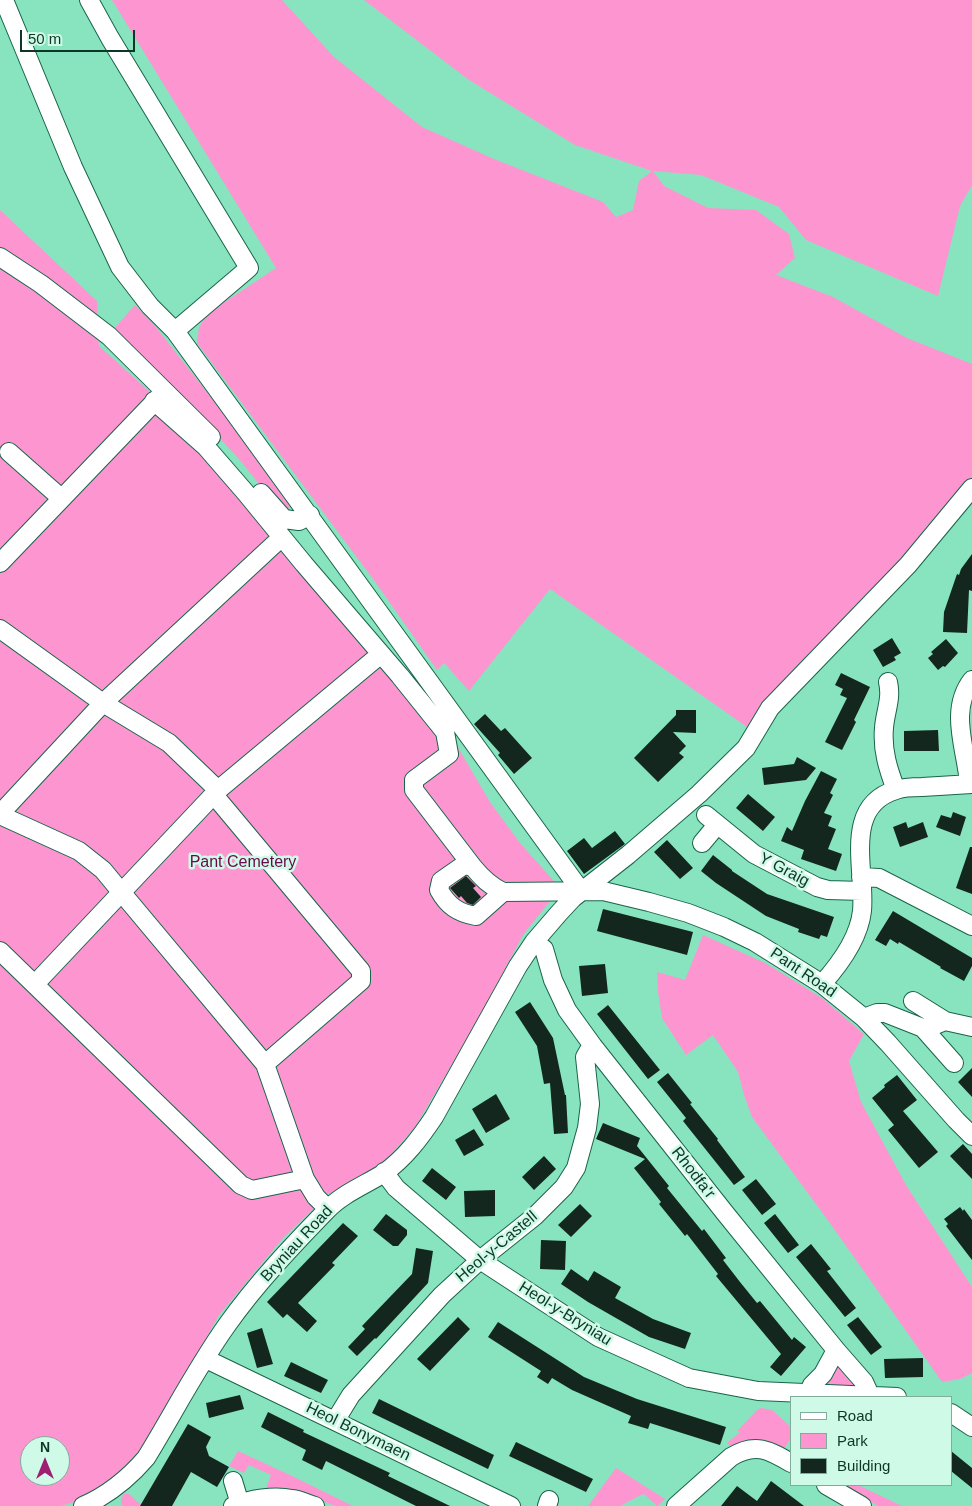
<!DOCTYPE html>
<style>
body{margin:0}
#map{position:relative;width:972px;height:1506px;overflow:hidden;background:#87e4be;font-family:Arial,sans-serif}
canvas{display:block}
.legend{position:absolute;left:790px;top:1396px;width:162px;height:90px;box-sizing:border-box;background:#cefae7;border:1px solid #81ac9a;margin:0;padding:6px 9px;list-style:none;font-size:15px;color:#0d3627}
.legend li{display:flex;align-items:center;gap:10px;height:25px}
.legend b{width:25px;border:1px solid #81ac9a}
.north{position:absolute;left:20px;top:1436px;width:50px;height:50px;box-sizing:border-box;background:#cefae7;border:1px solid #81ac9a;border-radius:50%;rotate:0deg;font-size:14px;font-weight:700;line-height:20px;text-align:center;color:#0d3627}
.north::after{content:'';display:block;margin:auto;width:18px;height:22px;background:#9e1e72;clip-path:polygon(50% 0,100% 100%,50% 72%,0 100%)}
.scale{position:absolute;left:20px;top:30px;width:115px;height:22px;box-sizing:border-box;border:2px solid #0d3627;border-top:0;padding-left:6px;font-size:15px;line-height:18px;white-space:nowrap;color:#0d3627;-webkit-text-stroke:4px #cefae7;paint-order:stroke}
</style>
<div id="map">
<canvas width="972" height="1506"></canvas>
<ul class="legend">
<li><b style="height:6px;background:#fff"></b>Road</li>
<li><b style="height:14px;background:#fd96d0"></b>Park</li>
<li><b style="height:14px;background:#13271f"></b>Building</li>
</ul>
<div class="north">N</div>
<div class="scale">50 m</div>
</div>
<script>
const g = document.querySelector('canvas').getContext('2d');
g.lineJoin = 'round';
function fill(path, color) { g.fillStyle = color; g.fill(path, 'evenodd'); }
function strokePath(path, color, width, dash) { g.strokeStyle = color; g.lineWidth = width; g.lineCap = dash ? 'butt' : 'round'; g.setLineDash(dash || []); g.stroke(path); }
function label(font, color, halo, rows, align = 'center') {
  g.font = font + ' Arial,sans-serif'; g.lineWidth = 5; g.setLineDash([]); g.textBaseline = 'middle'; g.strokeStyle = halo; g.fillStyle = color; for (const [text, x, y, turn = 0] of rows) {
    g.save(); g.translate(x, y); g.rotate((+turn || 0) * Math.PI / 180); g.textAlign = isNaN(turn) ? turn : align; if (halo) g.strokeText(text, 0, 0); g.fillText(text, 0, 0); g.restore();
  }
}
const green = new Path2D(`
 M112,0h170l52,57 88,70 72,32 109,43 13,15 17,-7 6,-29 13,-10 -77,-26 -106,-65 -105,-80h608v185l-12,21 -22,90 -132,-56 -27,-33 -78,-32 -48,-4 11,15 44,22 48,2 33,24 6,24 -19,17 57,22 74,41 65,26v113l-17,22 -28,27 -30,39 -120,123 -30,39 -197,-138 -81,102 -25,-28 -7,7 -61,-87 -179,-240 2,-16 9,-14 68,-45z
 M0,210l97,91 2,45 108,97 246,296 37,63 30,41 33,37 1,16 -31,39 -50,94 -58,98 -28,32 -28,20 -30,15 -8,-1 -9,9 1,7 -30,29 -64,77 -73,130 -11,14 -14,12 -21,16 -23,14 -16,5h-61zM30,1446h30v30h-30z
 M135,305l17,17 83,106 58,78 -8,4 -10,-6 -36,-45 -98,-104 -29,-24z
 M703,935l62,28 15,9 42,26 42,36 -15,27 12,41 45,83 66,102v86l-12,6 -18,3 -110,-156 -80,-109 -8,-22 -6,-23 -25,-37 -27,20 -24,-37 -4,-26 -1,-20 28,8z
 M837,1363l17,19 -1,4 -3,3 -27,-2z
 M762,1408l10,2 19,17 -1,13 -7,10c-20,-12 -32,-12 -53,-4l-3,-3 13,-11 -3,-1 21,-22z
 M238,1451l52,24 63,31h-17l-40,-14 -27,-2 -3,-2 5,-13 -22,-10 -5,8 -15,-7z
 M616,1468l49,31 -8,7 -13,-12 -7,3 -17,9h-32z
 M842,1485h16l44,21h-24z
 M124,1494h5l7,6v1l8,5h-22l-1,-7z`);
const building = new Path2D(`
 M972,554v37l-3,-1 -2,43 -24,-1 1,-20 13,-38 2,1 2,-6z
 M892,638l9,15 -7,4 2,3 -13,7 -10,-17z
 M946,639l12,14 -13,14 -2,-1 -5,4 -10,-12 5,-4 -2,-2z
 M841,673l29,14 -16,33 2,2 -14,28 -17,-8 22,-44 -7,-3 3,-6 -8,-4z
 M676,710h20v23l-23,-1 13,14 -7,7 5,4 -26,25 -24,-24 42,-43z
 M485,714l16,17 4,-3 27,30 -18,16 -16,-19 2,-2 -26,-29z
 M938,730l1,21h-35v-20z
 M797,757l19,11 -10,12 -42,5 -2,-17 32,-4z
 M821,771l16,8 -7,14 3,2 -9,18 8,3 -4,10 8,3 -8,20 14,5 -6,17 -35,-12 3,-9 -23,-9 6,-14 5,4 13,-30z
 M748,794l27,23 -12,14 -27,-23z
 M953,812l13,5 -6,19 -24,-9 5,-12 10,3z
 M906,822l2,6 15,-6 5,15 -28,10 -7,-20z
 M615,831l10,13 -41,30 -17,-23 17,-13 8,10z
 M667,840l26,28 -13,11 -26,-27z
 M970,847h2v47l-16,-6z
 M713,855l19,15v1l35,23 67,23 -7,20 -6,-2 -2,4 -21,-7 1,-3 -33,-13 -50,-33 -15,-12z
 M466,876l10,10 -3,2 8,9 -8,8 -6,-2 -6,-7 -2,2 -9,-10z
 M603,909l90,23 -6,23 -90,-24z
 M893,911l79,47v8l-8,15 -24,-13 1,-1 -42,-25 -1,2 -8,-5 -4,7 -11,-6z
 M605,964l3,29 -26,3 -3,-30z
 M530,1002l23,36 12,57h1l2,38 -14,1 -4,-51 -6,1 -7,-38 -22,-34z
 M608,1005l52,65 -12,9 -51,-65z
 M972,1068v29l-14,-15z
 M668,1073l24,30 -2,1 28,35 -1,1 28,37 -11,8 -51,-64 3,-3 -29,-36z
 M897,1075l20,25 -14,11 35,41 -19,16 -31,-38 6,-5 -22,-27 13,-11 -1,-2z
 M496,1094l14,25 -24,14 -14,-24z
 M603,1123l37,15 -3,8 32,40 -2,2 35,43 2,-2 22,29 -3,2 17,22 17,21 3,-2 32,39 2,-3 12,10 -25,29 -11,-9 11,-13 -65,-78 2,-2 -31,-40 -2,2 -26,-32 2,-2 -27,-34 11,-9 -49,-20z
 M474,1129l10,16 -20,11 -9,-16z
 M963,1144l9,10v25l-22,-23z
 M544,1156l12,13 -22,21 -12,-13z
 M432,1168l24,19 -10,13 -24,-19z
 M756,1179l20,25 -14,11 -20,-25z
 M495,1190v26l-30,1 -1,-26z
 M580,1204l12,12 -21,21 -13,-12z
 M960,1207l3,4 1,-2 8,11v40l-26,-34 2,-2 -4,-5z
 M386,1214l21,16v5l-9,11h-5l-20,-16z
 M775,1214l24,31 -11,8 -24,-30z
 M343,1223l15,13 -26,27 3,2 -37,38 19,18 -10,11 -20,-18 -4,4 -16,-16z
 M541,1240l25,1 -1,29 -25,-1z
 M811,1244l20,25 -4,2 29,37 -11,9 -49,-60z
 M416,1248l17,3 -5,32 -52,56 -1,-1 -18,18 -9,-9 17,-18 -3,-3 50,-52z
 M571,1269l17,12 6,-10 27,16 -6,11 38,21 38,14 -6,16 -36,-12 -61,-35 -27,-18z
 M458,1317l12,12 -40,42 -13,-12z
 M858,1317l24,30 -11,8 -24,-30z
 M498,1322l86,55 53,22 89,28 -6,18 -70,-22 -2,6 -20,-6 3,-7 -59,-26 -20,-12 -4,6 -11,-7 4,-6 -53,-34z
 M262,1328l11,36 -16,4 -10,-35z
 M923,1358v19l-38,1 -1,-19z
 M291,1362l37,18 -7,13 -37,-17z
 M240,1395l4,14 -35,9 -3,-15z
 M379,1399l115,56 -6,14 -116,-56z
 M268,1412l36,18 -1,2 87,41 -2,3 62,30h-34l-90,-45 -4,9 -20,-10 4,-10 -45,-23z
 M188,1424l23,13 -5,10 3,9 20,11 -12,20 -26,-15 -19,34h-32z
 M516,1442l77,37 -7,13 -77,-36z
 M951,1451l21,17v20l-21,-17z
 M771,1481l33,25h-83l16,-20 20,15z`);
const minor = new Path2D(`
 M4,0l69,167 47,100 30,39 25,25 401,553 9,7
 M89,0l21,38 139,230 -74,63
 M0,257l41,27 68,52 102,101
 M154,401l52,46 39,45 59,72 96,112 45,56 4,22 -35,26v10l59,77
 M9,452l52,46
 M261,493l23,26 15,2 11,-6
 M0,563l162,-169
 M0,629l103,74 66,40 49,47
 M888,682c4,17 -3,30 -4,46 -2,22 4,41 12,62
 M969,784c-2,-33 -21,-73 3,-104
 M214,795l147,176v10l-96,83
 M0,814l103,-111 179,-166
 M0,815l79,36 24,19 19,23 143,171 40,115 11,18 12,12
 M706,815l48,39 63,33 11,3 34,1
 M702,843l15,-18
 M861,877l18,1 93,48
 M503,892c-13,-6 -21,-14 -30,-25l-9,-2 -23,16 -2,9c9,16 19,23 37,26l27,-24 100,-1 46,11 39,11 36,14 31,15 67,42 42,34 24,25 68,77 16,16
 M534,942l10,7 9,31 14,30 26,36 132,167 111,137 28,32 6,13
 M0,951l241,234 11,5 53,-11
 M35,984l183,-194 163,-136
 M822,984c18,-20 37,-46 40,-73 4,-41 -20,-105 34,-121 8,-3 18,-3 26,-3 17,-1 33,-2 50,-3
 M913,1001l32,20 27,6
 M864,1018l13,-5h8l38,15 10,-2 12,-5
 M923,1028l31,35
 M384,1172l12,16 84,72 118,77 91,41 69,13 139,6
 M206,1359l305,147
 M809,1392l3,-7 11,-11 13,-24
 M951,1413l21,14
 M335,1421l16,-26 91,-100 38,-35 55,-44 29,-29 12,-19 11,-40 3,-24 -5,-47 4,-7 4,-4
 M233,1481l7,23
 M826,1485l36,21
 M83,1506c25,-11 45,-27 63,-48 27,-44 51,-91 81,-133 29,-41 65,-79 100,-115 15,-16 38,-25 57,-37 21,-15 36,-35 50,-56l84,-151 16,-24 25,-29 14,-15 55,-43 71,-61 47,-46 24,-40 138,-143 64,-77
 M233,1506c17,-7 41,-11 59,-7 8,1 16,5 23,7
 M547,1506l2,-6
 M676,1506l55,-49c24,-15 38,-7 60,6`);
const parkNames = [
 ["Pant Cemetery",243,863]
];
const streetNames = [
 ["Y Graig",784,870,28],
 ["Pant Road",803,973,34],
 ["Rhodfa'r",693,1173,52],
 ["Bryniau Road",297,1244,-47],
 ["Heol-y-Castell",497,1247,-40],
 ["Heol-y-Bryniau",565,1314,32],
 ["Heol Bonymaen",358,1432,26]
];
fill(green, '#fd96d0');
fill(building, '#13271f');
strokePath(minor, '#19644b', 20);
strokePath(minor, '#fff', 18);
label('16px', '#69084a', '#cefae7', parkNames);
label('16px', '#0d3627', '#cefae7', streetNames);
</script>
